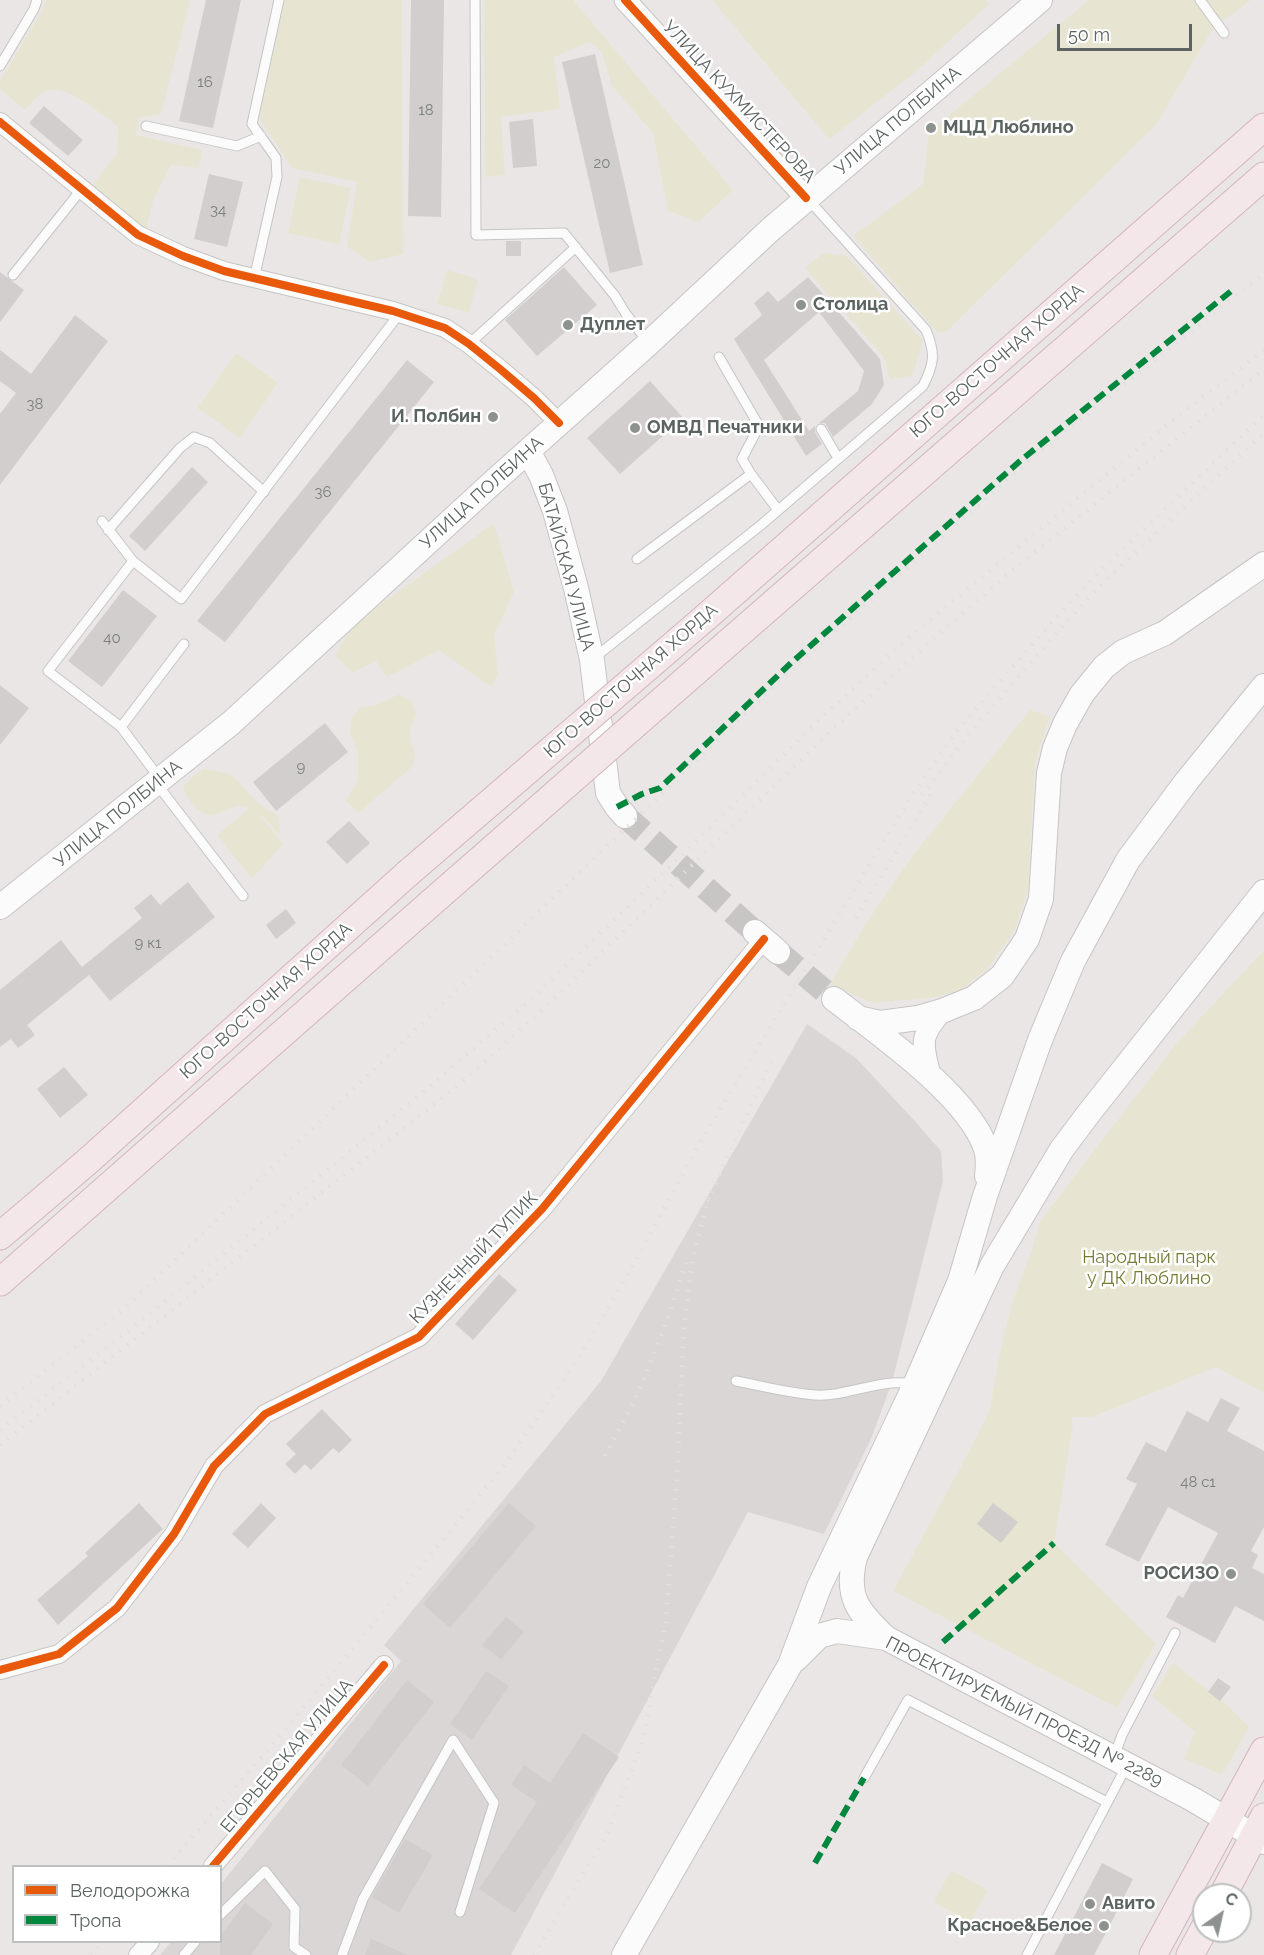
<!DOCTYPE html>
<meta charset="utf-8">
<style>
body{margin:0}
#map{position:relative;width:1264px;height:1955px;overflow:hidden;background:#ebe6e6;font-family:Raleway,sans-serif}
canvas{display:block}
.legend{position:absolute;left:12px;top:1865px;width:210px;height:78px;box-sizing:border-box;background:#fff;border:2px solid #bdc1bf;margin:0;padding:8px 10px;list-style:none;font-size:18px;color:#5b6460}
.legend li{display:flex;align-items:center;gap:12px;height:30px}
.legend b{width:30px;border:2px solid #bdc1bf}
.north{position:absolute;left:1192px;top:1883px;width:60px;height:60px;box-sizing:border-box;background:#fff;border:2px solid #bdc1bf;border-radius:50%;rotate:34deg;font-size:16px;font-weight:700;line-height:24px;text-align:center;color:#5b6460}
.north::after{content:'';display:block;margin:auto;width:21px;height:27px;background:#8d928f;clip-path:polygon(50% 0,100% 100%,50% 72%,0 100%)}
.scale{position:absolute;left:1057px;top:24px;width:135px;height:27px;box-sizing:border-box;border:3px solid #5b6460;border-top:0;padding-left:8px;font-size:18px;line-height:21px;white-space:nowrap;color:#5b6460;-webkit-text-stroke:4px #fff;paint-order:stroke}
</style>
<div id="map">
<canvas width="1264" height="1955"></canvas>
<ul class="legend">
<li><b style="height:8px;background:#e8590c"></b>Велодорожка</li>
<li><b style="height:8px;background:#00873e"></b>Тропа</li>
</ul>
<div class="north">С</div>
<div class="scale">50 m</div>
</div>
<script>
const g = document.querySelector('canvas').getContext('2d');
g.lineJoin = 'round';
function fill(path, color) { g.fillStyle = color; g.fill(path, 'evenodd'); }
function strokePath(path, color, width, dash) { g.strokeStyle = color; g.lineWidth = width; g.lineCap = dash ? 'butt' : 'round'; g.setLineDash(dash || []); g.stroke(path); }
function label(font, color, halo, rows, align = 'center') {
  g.font = font + ' Raleway,sans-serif'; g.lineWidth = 5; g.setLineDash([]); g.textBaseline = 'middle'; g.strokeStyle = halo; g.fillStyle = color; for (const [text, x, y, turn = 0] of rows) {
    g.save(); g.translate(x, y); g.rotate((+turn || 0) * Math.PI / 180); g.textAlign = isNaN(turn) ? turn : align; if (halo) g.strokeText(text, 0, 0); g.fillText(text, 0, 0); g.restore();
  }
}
const industrial = new Path2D(`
 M807,1024l49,34 56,60 29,33 2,30 -51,201 -21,57 -47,95 -76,-22 -237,443h-351l11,-13h49l1,-58 180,-223 -17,-16 217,-264z`);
const green = new Path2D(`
 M46,0h144l-29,114 -22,4 -3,17 66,15 -3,18 -28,-3 -17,33 -8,31 -53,-44 24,-32 1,-26c-15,-12 -52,-44 -71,-36 -8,2 -16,13 -22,19l-25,-21v-8l41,-68z
 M285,0h117l1,254 -33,8 -23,-15 10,-65 -65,-14 -33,-50z
 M484,0h89l160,190 -34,32 -31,-11 -15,-78 -41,-47 -10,-33 -12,-11 -36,15 6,52 -59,8 4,58 -20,2z
 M712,0h274l3,4 -77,71 -83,64z
 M1089,0h162l-38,28 -57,97 -209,206 -9,2 -85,-97 70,-52 6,-52z
 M300,177l51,11 -12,56 -51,-11z
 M823,253l24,3 76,85 -11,35 -22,3 -7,-23 -78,-88z
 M447,270l31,9 -9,34 -32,-9z
 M236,353l42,30 -38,55 -43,-30z
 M494,523l20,69 -20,43 4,40 -7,12 -52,-37 -52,27 -11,-16 -24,12 -17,-18 21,-33z
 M400,694l12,8 4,13c-9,16 -7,23 0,40l-5,13 -53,45 -12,-12 12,-21v-27l-8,-21 2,-14 8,-11 14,-1z
 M1030,710l20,6 -8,23 -7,26 -7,126 -14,40 -25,36 -28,23 -30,8 -58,5 -43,-19 37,-62 43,-63z
 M204,769c36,5 28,7 51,31 6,7 16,11 24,16l1,20 -15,-18 -5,-3 23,29 -31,35 -35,-44 33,-27 -13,-2 -26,10c-16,-6 -22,-13 -28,-29l9,-10z
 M1264,950v443l-48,-26 -124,50h-20l1,8 -19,118 102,101 -39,64 -224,-117 72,-132 25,-49 9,-53 13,-54 19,-51 9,-31 136,-177z
 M1173,1663l53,41 23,23 -27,48 -38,-16 11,-27 -43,-36z
 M951,1870l37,20 -18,32 -36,-20z`);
const building = new Path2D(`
 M206,0h35l-28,128 -34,-7z
 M411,0h33l-3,217 -33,-1z
 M595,54l48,211 -33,8 -48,-211z
 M44,106l39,34 -15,16 -39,-33z
 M533,119l4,47 -24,2 -4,-46z
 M209,174l34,8 -16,65 -33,-8z
 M506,241h15v15h-15z
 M564,267l33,38 -60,51 -32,-36z
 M0,272l24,18 -24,32z
 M808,277l72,82 4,26 -12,19 -39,33 -8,-14h-6l39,-32 6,-20 -45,-59 -55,48 45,71 6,-5v6l7,12 -16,12 -72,-117 28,-24 -8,-12 14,-12 10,11z
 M75,315l33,26 -108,144v-71l16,-21 -16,-12v-31l31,24z
 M407,360l27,22 -209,260 -28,-21z
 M650,381l33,37 -63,56 -33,-36z
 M192,467l16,15 -63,69 -16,-15z
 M123,590l34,26 -55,71 -34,-26z
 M0,685l29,23 -29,37z
 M325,723l23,29 -72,59 -23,-29z
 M349,821l21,22 -23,21 -21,-22z
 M188,882l27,35 -105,84 -21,-26 -62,50 8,10 -17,13 -7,-9 -11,8v-57l61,-50 21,27 60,-49 -8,-10 17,-14 9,11z
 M286,909l10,14 -20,16 -10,-14z
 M64,1067l24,28 -28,23 -23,-29z
 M499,1274l18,16 -44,50 -18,-16z
 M1221,1398l19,10 -13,23 37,20v76l-13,24 7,4 -6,13 12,6v47l-29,-15 -20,37 -49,-26 12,-22 5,3 35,-65 -50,-26 -29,55 -34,-17 32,-61 -11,-5 20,-37 20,10 21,-41 21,11z
 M322,1409l30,31 -13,13 -6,-5 -22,22 -6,-6 -10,10 -10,-10 11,-10 -10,-10z
 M139,1503l24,26 -105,96 -21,-25 51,-44 -3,-3z
 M261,1503l15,15 -28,30 -16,-14z
 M509,1503l27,23 -86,102 -27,-24z
 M993,1503l25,19 -17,21 -24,-19z
 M506,1617l18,15 -23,27 -19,-14z
 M486,1671l23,15 -37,54 -22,-16z
 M1218,1678l13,9 -11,14 -12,-9z
 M407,1680l27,22 -66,84 -27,-21z
 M583,1733l36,24 -104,156 -36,-24 58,-87 -26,-17 13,-20 26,18z
 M405,1839l28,16 -34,58 -27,-16z
 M1102,1863l31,16 -25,50 -14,26h-40z
 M245,1903l28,21 -22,31h-31v-18z
 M371,1939l37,16h-43z`);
const secondaryTunnel = new Path2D(`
 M625,816l130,116
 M778,952l56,47`);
const service = new Path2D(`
 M475,0l1,235 88,-2 51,63 11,18 23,29
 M1200,0l24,33
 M0,66l34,-57 3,-9
 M146,126l91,20 24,-10
 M13,275l68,-85
 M254,279l23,-102 -1,-19 -24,-34 27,-124
 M469,344l107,-97
 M719,357l40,69 -17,33 9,15
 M821,429l17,29
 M102,521l31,40
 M108,530l72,-82 14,-11 16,6 54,49
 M637,559l114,-85 27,36
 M594,658l167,-133 162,-139c11,-22 13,-32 3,-56l-119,-132
 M121,727l63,-83
 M160,779l-39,-52 -73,-56 85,-110 48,38 219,-286
 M156,783l87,113
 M736,1381c26,5 53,12 79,14 33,2 64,-17 97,-11
 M1114,1757l8,-22 53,-102
 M864,1778l44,-78 199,102
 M220,1915l45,-44 30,38 -1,38 12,8
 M184,1955l11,-13
 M342,1955l21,-56 90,-159 41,63 -34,109
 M1027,1955l99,-188`);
const minor = new Path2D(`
 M0,122l138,113 45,21 41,15 169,40 52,17 24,16 31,25 34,29 25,25
 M0,1670l59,-16 58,-46 57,-74 40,-68 51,-52 154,-77 123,-128 222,-270
 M213,1866l171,-201
 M138,1955l12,-13`);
const tertiary = new Path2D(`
 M625,0l181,198
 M930,1075c-8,-32 -11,-38 12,-64`);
const secondary = new Path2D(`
 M528,451l13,24 14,36 21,77 16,72 16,133 9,14 8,9
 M0,907l231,-184 260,-239 158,-141 121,-113 270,-230
 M755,932l23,20
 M834,999c44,34 135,97 152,150 3,9 2,18 1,27
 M858,1018l22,5 38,-5 24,-7 32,-13 28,-22 25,-37 14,-40 8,-126 6,-25 10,-24 17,-30 22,-27 19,-15 42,-19 99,-69
 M886,1638c-28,-26 -41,-41 -31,-81l137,-291 70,-117 27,-36 175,-221
 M796,1659l23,-23 18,-5 49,7 308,162 70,42
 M624,1955l166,-290 29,-78 96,-202 45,-104 25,-85 55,-156 33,-79 55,-101 58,-78 78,-96`);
const primary = new Path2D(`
 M706,617l558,-490
 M728,643l536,-467
 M0,1236l88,-75 319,-287
 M0,1282l432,-380
 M1223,1895l41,-78
 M1153,1955l111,-204
 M1190,1955l14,-26`);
const rail = new Path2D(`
 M922,795l46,-60 90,-104 50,-53 156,-145
 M856,918l77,-127
 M707,1201l68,-147
 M0,1406l124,-97 665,-637 249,-219 226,-180
 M0,1430l137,-106 291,-236 99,-85 161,-154 131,-129 88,-81 261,-215 96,-74
 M0,1445l455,-357 83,-74 295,-285 89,-80 88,-77 254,-203
 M605,1456l30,-56 31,-77 20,-60
 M167,1866l113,-130 220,-265 80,-115 59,-101 60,-111 211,-346 49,-70 92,-105 50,-53 163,-155
 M91,1955l12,-13
 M534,1955l74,-123 34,-89 24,-123 11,-144 7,-149 8,-65 18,-70`);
const primaryBridge = new Path2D(`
 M407,874l299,-257
 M432,902l296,-259`);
const quiet = new Path2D(`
 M617,807l25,-13 18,-6 131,-125 229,-202 215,-173
 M943,1642l111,-99
 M815,1863l49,-85`);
const cycleway = new Path2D(`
 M625,0l181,198
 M0,122l138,113 45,21 41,15 169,40 52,17 24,16 31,25 34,29 25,25
 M0,1670l59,-16 58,-46 57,-74 40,-68 51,-52 154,-77 123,-128 222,-270
 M213,1866l171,-201`);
const markers = [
 [931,128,6,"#8d928f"],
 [801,305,6,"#8d928f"],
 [568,325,6,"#8d928f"],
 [493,417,6,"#8d928f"],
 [635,428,6,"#8d928f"],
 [1231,1574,6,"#8d928f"],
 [1090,1904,6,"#8d928f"],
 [1104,1926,6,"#8d928f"]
];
const numberNames = [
 ["16",205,82],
 ["18",426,110],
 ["20",602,163],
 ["34",218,210],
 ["38",35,404],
 ["36",323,492],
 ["40",112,638],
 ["9",301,767],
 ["9 к1",148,943],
 ["48 с1",1198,1482]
];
const streetNames = [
 ["УЛИЦА КУХМИСТЕРОВА",739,102,47],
 ["УЛИЦА ПОЛБИНА",898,121,-40],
 ["ЮГО-ВОСТОЧНАЯ ХОРДА",997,361,-41],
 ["УЛИЦА ПОЛБИНА",482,493,-42],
 ["БАТАЙСКАЯ УЛИЦА",566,567,75],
 ["ЮГО-ВОСТОЧНАЯ ХОРДА",631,681,-41],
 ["УЛИЦА ПОЛБИНА",118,814,-39],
 ["ЮГО-ВОСТОЧНАЯ ХОРДА",266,1001,-42],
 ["КУЗНЕЧНЫЙ ТУПИК",474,1258,-46],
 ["ПРОЕКТИРУЕМЫЙ ПРОЕЗД № 2289",1024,1712,27],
 ["ЕГОРЬЕВСКАЯ УЛИЦА",287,1756,-50]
];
const poiNames = [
 ["МЦД Люблино",943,128],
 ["Столица",813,305],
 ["Дуплет",580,325],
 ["И. Полбин",481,417,"right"],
 ["ОМВД Печатники",647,428],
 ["РОСИЗО",1219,1574,"right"],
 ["Авито",1102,1904],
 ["Красное&Белое",1092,1926,"right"]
];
const parkNames = [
 ["Народный парк",1149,1258],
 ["у ДК Люблино",1149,1279]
];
fill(industrial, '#dbd6d6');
fill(green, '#e7e5d1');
fill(building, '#d2cece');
strokePath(secondaryTunnel, '#c7c6c4', 24, [24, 12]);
strokePath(service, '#c5c5c4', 11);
strokePath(minor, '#c5c5c4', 20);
strokePath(tertiary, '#c5c5c4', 23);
strokePath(secondary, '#c6c5c4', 26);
strokePath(primary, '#d3b4bb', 29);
strokePath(service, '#fcfbfb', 9);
strokePath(minor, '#fcfbfb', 18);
strokePath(tertiary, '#fcfbfb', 21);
strokePath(secondary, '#fcfbfb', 24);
strokePath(primary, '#f3e7e9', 27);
strokePath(rail, '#e1e0e0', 4.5, [1.5, 8]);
strokePath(primaryBridge, '#d3b4bb', 29, []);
strokePath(primaryBridge, '#f3e7e9', 27);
strokePath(quiet, '#00873e', 6, [12, 6]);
strokePath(cycleway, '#e8590c', 8);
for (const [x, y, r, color] of markers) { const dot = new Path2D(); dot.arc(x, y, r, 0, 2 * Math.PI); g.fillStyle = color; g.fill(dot); strokePath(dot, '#fff', 2); }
label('15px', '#7a807d', null, numberNames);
label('18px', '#5b6460', '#fff', streetNames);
label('bold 18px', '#5b6460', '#fff', poiNames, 'left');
label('18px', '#747b33', '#fff', parkNames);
</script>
